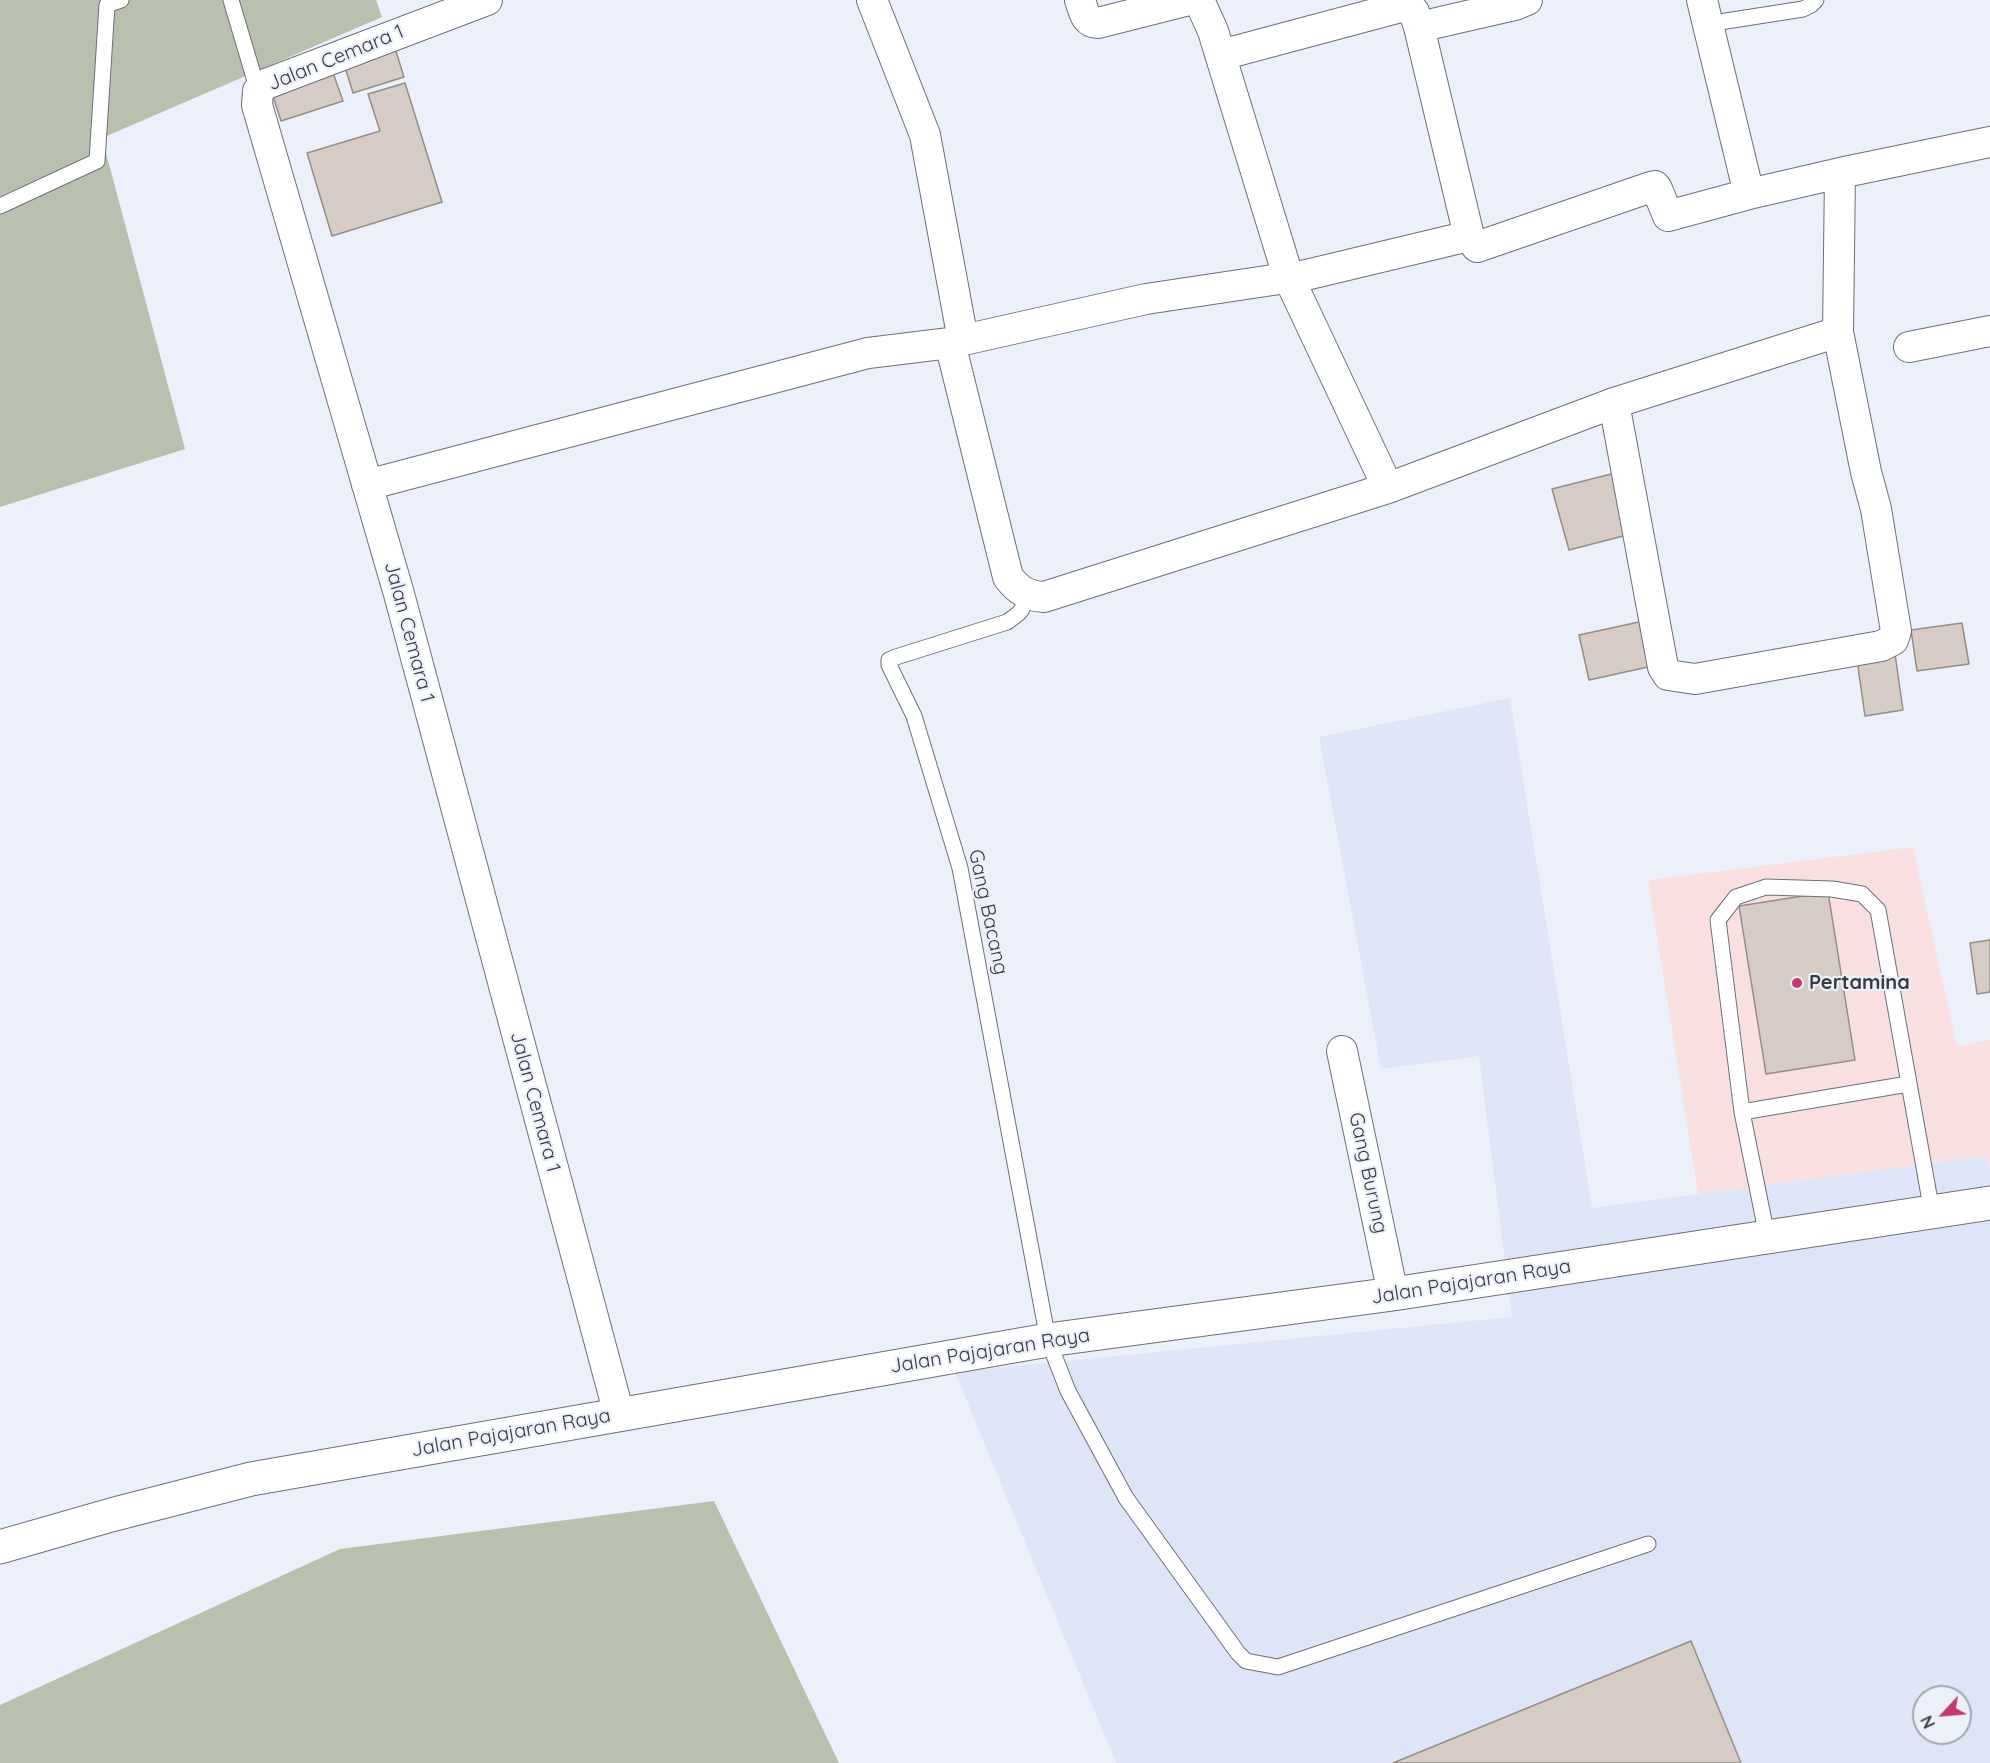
<!DOCTYPE html>
<style>
body{margin:0}
#map{position:relative;width:1990px;height:1763px;overflow:hidden;background:#ecf0fb;font-family:Quicksand,sans-serif}
canvas{display:block}
.north{position:absolute;left:1912px;top:1685px;width:60px;height:60px;box-sizing:border-box;background:#ecf0fb;border:2px solid #a4a7af;border-radius:50%;rotate:244deg;font-size:16px;font-weight:700;line-height:24px;text-align:center;color:#383a3e}
.north::after{content:'';display:block;margin:auto;width:21px;height:27px;background:#c3386f;clip-path:polygon(50% 0,100% 100%,50% 72%,0 100%)}
</style>
<div id="map">
<canvas width="1990" height="1763"></canvas>
<div class="north">N</div>
</div>
<script>
const g = document.querySelector('canvas').getContext('2d');
g.lineJoin = 'round';
function fill(path, color) { g.fillStyle = color; g.fill(path, 'evenodd'); }
function strokePath(path, color, width, dash) { g.strokeStyle = color; g.lineWidth = width; g.lineCap = dash ? 'butt' : 'round'; g.setLineDash(dash || []); g.stroke(path); }
function label(font, color, halo, rows, align = 'center') {
  g.font = font + ' Quicksand,sans-serif'; g.lineWidth = 4.5; g.setLineDash([]); g.textBaseline = 'middle'; g.strokeStyle = halo; g.fillStyle = color; for (const [text, x, y, turn = 0] of rows) {
    g.save(); g.translate(x, y); g.rotate((+turn || 0) * Math.PI / 180); g.textAlign = isNaN(turn) ? turn : align; if (halo) g.strokeText(text, 0, 0); g.fillText(text, 0, 0); g.restore();
  }
}
const commercial = new Path2D(`
 M1913,847l44,200 33,-8v131l-5,-14 -287,38 -50,-314z`);
const built = new Path2D(`
 M1510,698l82,510 393,-52 5,14v593h-874l-161,-391 557,-55 -33,-261 -98,13 -62,-332zM1924,1697h36v36h-36z`);
const green = new Path2D(`
 M0,0h376l6,17 -280,121 83,311 -185,58z
 M714,1501l125,262h-839v-58l340,-156z`);
const building = new Path2D(`
 M395,48l9,29 -51,16 -9,-29z
 M332,70l11,31 -62,20 -10,-31z
 M405,83l37,119 -110,34 -25,-83 73,-22 -12,-37z
 M1615,473l16,61 -62,16 -17,-61z
 M1648,620l9,45 -68,15 -10,-45z
 M1962,623l7,41 -52,7 -6,-41z
 M1894,647l9,63 -38,6 -9,-63z
 M1828,892l27,168 -89,14 -27,-168z
 M1990,940v52l-13,2 -7,-51z
 M1691,1641l50,122h-348z`);
const lane = new Path2D(`
 M231,0l27,91
 M1707,24l96,-15 8,-4 5,-5
 M0,206l97,-45 10,-156 14,-5
 M1024,593c1,18 -3,19 -17,29l-111,35 -7,3v5l25,51 46,152 88,472 20,51 58,107 112,155 8,8 32,6 370,-123
 M1742,1112l166,-28
 M1767,1236l-25,-124 -24,-192 18,-23 30,-10 66,2 30,5 16,16 54,302`);
const street = new Path2D(`
 M487,0l-221,84 -8,7 -1,14 142,489 220,820
 M872,0l53,135 38,205
 M1080,0c4,11 5,23 18,23l91,-23
 M1199,0l14,31 75,245 100,212
 M1702,0l47,194
 M1419,27l50,209
 M1221,55l187,-50 6,7 5,15 96,-22 12,-5
 M950,343l58,234c10,13 19,19 36,20l344,-109 226,-85 224,-71
 M1909,347l81,-16
 M1614,403l49,264 5,8 27,4 186,-33 12,-6 3,-9 -20,-122 -10,-37 -28,-140 2,-159
 M367,485l501,-132 82,-10 196,-44 160,-24 163,-39 8,11 174,-60 4,-1 2,3 11,27 81,-22 91,-21 150,-31
 M1342,1051l51,243`);
const primary = new Path2D(`
 M0,1547l111,-32 140,-36 797,-139 345,-46 597,-91`);
const markers = [
 [1797,983,6,"#c3386f"]
];
const streetNames = [
 ["Jalan Cemara 1",336,58,-22],
 ["Jalan Cemara 1",409,632,75],
 ["Gang Bacang",988,912,78],
 ["Jalan Cemara 1",535,1102,75],
 ["Gang Burung",1368,1173,78],
 ["Jalan Pajajaran Raya",1471,1282,-9],
 ["Jalan Pajajaran Raya",990,1351,-9],
 ["Jalan Pajajaran Raya",511,1433,-10]
];
const poiNames = [
 ["Pertamina",1809,983]
];
fill(commercial, '#fadfe1');
fill(built, '#dde5f6');
fill(green, '#b9c0ad');
fill(building, '#d6ccc5');
strokePath(building, '#958d85', 1.5);
strokePath(lane, '#6b6f78', 17);
strokePath(street, '#6b6f78', 32);
strokePath(primary, '#6b6f78', 35);
strokePath(lane, '#fff', 15);
strokePath(street, '#fff', 30);
strokePath(primary, '#fff', 33);
for (const [x, y, r, color] of markers) { const dot = new Path2D(); dot.arc(x, y, r, 0, 2 * Math.PI); g.fillStyle = color; g.fill(dot); strokePath(dot, '#ecf0fb', 2); }
label('20px', '#383a3e', '#ecf0fb', streetNames);
label('bold 20px', '#383a3e', '#ecf0fb', poiNames, 'left');
</script>
